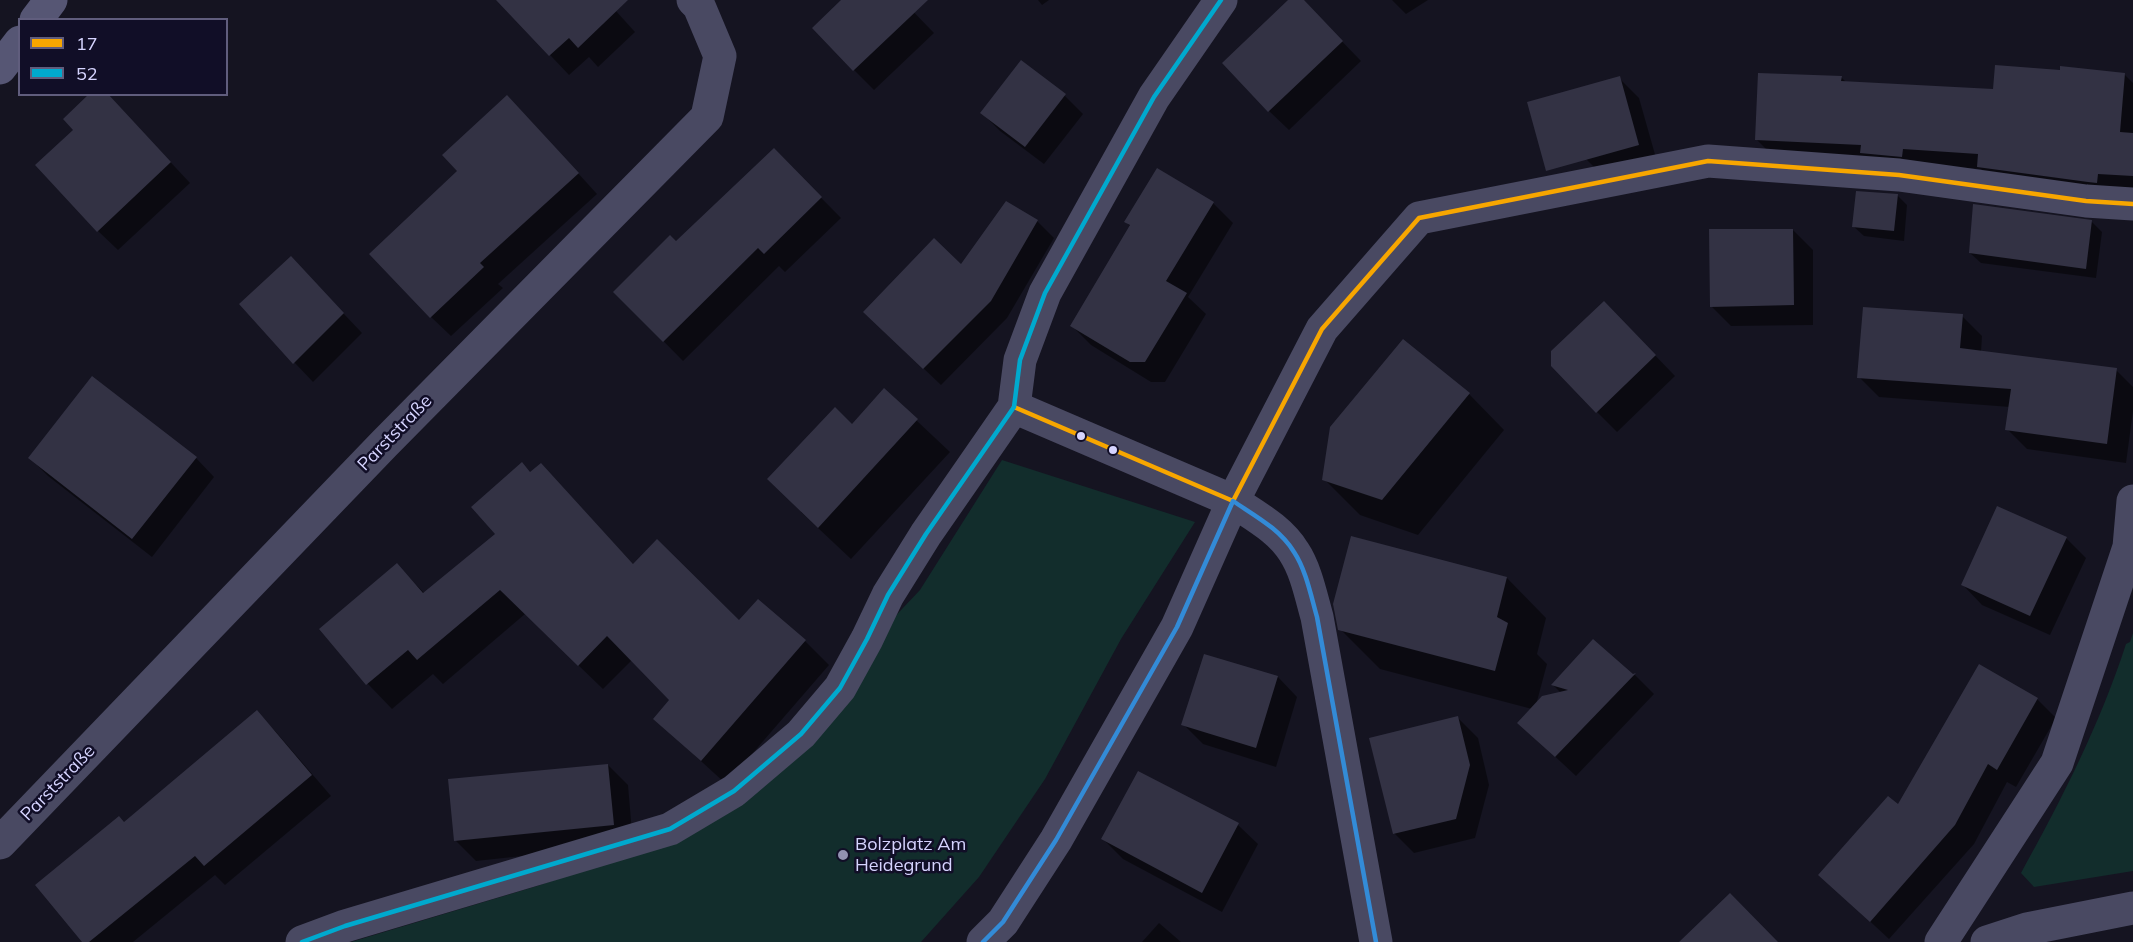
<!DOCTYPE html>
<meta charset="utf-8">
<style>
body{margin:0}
#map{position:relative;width:2133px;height:942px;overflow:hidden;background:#151421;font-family:Mulish,sans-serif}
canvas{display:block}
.legend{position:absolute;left:18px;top:18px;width:210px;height:78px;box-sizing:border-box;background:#110e27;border:2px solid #605d7d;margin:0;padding:8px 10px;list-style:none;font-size:18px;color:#d6d4ff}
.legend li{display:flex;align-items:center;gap:12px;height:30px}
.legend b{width:30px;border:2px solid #605d7d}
</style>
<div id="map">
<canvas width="2133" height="942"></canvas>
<ul class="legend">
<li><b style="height:8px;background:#f7a600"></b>17</li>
<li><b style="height:8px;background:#00a9ce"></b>52</li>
</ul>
</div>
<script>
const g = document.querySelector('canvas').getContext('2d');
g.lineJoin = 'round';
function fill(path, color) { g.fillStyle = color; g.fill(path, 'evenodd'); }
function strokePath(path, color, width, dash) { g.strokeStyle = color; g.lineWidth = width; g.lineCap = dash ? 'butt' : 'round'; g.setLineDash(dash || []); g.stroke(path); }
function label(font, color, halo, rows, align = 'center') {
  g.font = font + ' Mulish,sans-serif'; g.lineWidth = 5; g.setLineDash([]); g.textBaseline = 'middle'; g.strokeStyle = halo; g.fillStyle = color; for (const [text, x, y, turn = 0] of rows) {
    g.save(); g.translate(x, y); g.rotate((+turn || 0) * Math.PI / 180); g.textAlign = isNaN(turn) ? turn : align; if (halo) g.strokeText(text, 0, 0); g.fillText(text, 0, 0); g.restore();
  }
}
const green = new Path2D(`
 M1002,460l193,62 -74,117 -76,140 -66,98 -58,65h-570l186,-56 138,-47 104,-100 141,-149z
 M2133,633v238l-99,16 -13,-14c41,-74 79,-149 105,-229l4,-2z`);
const shadow = new Path2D(`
 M500,0h106l29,32 -37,35 -9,-10 -20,18 -70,-74z
 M843,0h59l32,33 -60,57 -20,-20z
 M1038,0h11l-7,5z
 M1290,0h12l59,61 -72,69 -20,-19z
 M1392,0h36l-22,14z
 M1022,62l43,34 18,18 -39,50 -44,-33 -18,-18z
 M2124,74l9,9v108l-138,-8 -14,-14 -208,-13 -16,-16 84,-63 6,6 147,7z
 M1619,78l20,20 19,67 -52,14 -20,-20z
 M119,107l71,76 -72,67 -20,-19 -23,-101z
 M527,117l70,77 -99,90 5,4 -52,48 -20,-19z
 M774,150l67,68 -56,54 -6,-6 -96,95 -68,-69 61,-49z
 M1897,195l10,10 -3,36 -40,-5 -11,-10z
 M1213,203l20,20 -45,74 18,17 -41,68h-14l-60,-37 -19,-19 59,-99 -5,-5z
 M1037,221l17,17 -47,80 -66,67 -59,-56 80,-63z
 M2092,222l10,10 -6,46 -115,-15 -11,-10z
 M1793,230l20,20v75l-82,1 -20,-20z
 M291,258l71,75 -49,49 -19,-20z
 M1962,316l20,20 -1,16 135,18 17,17v24l-7,52 -99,-14 -20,-20 3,-22 -131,-10 -20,-20z
 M1624,323l51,53 -58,56 -20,-20z
 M884,390l66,62 -99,107 -50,-47 51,-86z
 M1469,394l35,36 -86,105 -58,-20 -36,-36z
 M30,458h166l18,19 -62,80 -104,-81z
 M541,465l93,100 105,57 66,19 24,24 -103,119 -71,-65 16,-19 -39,-40 -29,29 -78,-75 -82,70 -10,-10 -41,35 -24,-25 -47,-55 76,-64 28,29 72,-60 34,-61z
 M2066,538l20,20 -36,77 -68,-30 -19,-20z
 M1507,578l39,40 -9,36 10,10 -11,41 25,-12 -8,-8 82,-10 19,19 -78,82 -57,-53 13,-14 -152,-40 -40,-40z
 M1980,666l57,33 19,19 -40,69 -9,-5 -33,62 -85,95 -69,-64 79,-68z
 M1278,677l19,20 -21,70 -73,-23 -20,-20z
 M257,712l19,20 55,64 -106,89 -10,-10 -82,67h-49l41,-118z
 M1458,718l20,20 11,47 -14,53 -61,15 -20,-20z
 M608,765l20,20 5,59 -157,17 -20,-20z
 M1238,825l20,19 -36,68 -99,-53 -20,-20z
 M1159,923l22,19h-39z`);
const building = new Path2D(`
 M496,0h132l-50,48 -9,-10 -20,18z
 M841,0h87l-75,71 -41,-43z
 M1288,0h16l39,41 -75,71 -46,-49z
 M1021,60l45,34 -41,53 -45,-34z
 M1995,65l65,5v-4l65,7 -5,59 13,1v43l-35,-2 -1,9 -9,-1 -111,-15 1,-13 -75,-5 -1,8 -42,-4 1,-8 -106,-5 3,-67 84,3 -1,5 152,8z
 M1620,76l19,69 -93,26 -19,-69z
 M89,94h19l63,68 -74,70 -62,-67 38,-35 -10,-11z
 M507,95l72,78 -99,90 4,4 -54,51 -61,-64 88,-83 -15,-16z
 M774,148l48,49 -58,57 -6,-6 -95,94 -50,-50 57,-57 6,6z
 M1157,168l57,34 -48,79 21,12 -42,69h-15l-60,-36 60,-101 -6,-3z
 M1856,191l42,3 -4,37 -42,-4z
 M1006,201l32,19 -47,81 -68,68 -60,-57 71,-74 27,26z
 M1973,204l119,16 -6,49 -117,-16z
 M1709,229h84l1,76 -84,2z
 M291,256l53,57 -51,51 -54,-60z
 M1604,301l52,54 -60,58 -45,-47v-15z
 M1863,307l100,7 -3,34 157,20 -10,76 -102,-14 6,-41 -154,-11z
 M1403,339l67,54 -88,107 -60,-20 8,-53z
 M92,376l105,81 -65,82 -104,-81z
 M884,388l34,31 -100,109 -51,-49 68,-72 17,17z
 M522,462l8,10 11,-9 92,101 24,-25 82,81 19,-21 48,41 -105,121 -48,-42 16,-19 -62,-64 -29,30 -78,-76 -83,70 -9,-10 -42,35 -47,-56 78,-66 26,30 72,-59 -24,-27z
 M1997,506l70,31 -37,79 -69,-31z
 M1351,536l156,41 -10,40 11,6 -13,48 -157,-41 -5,-26z
 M1593,639l40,35 3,-1 -81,84 -38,-34 25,-27 26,-6 -17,-5z
 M1204,654l74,22 -22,72 -75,-23z
 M1979,664l59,34 -41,72 -9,-6 -33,61 -85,97 -52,-47 70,-79 10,8z
 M257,710l55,65 -108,91 -9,-10 -106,86h-7l-47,-57 84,-69 5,6z
 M1458,716l12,49 -14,54 -63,15 -24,-96z
 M608,764l6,61 -160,16 -6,-62z
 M1138,771l101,52 -37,70 -101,-54z
 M1730,893l48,49h-99z`);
const street = new Path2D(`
 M1014,407l219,94 89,-172 97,-111 289,-57 191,14 187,26 47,3
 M0,843l384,-399 323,-327 13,-61 -21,-50 -6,-6
 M302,942l43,-16 325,-97 64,-38 67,-57 39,-46 27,-49 21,-44 38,-61 88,-127 6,-47 25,-67 109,-196 67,-97
 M983,942l20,-20 53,-82 121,-213 56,-126c22,15 47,28 61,51 12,18 17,44 23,65l59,325
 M1941,942l116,-179 72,-216 4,-46
 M1987,942l40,-13 106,-21`);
const secondary = new Path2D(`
 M36,20l15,-20
 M0,68l20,-26`);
const bus1 = new Path2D(`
 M1014,407l219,94 89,-172 97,-111 289,-57 191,14 187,26 47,3`);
const bus2 = new Path2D(`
 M302,942l43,-16 325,-97 64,-38 67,-57 39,-46 27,-49 21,-44 38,-61 88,-127 6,-47 25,-67 109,-196 67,-97`);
const bus3 = new Path2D(`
 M983,942l20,-20 53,-82 121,-213 56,-126c22,15 47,28 61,51 12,18 17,44 23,65l59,325`);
const markers = [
 [1081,436,5,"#d6d4ff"],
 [1113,450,5,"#d6d4ff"],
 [843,855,6,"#9291b1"]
];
const streetNames = [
 ["Parststraße",395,433,-46],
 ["Parststraße",58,783,-46]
];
const poiNames = [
 ["Bolzplatz Am",855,845],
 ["Heidegrund",855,866]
];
fill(green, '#122d2c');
fill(shadow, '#0007');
fill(building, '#333244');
strokePath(street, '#494962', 33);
strokePath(secondary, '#565674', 33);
strokePath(bus1, '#f7a600', 4.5);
strokePath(bus2, '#00a9ce', 4.5);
strokePath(bus3, '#338bd7', 4.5);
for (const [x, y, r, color] of markers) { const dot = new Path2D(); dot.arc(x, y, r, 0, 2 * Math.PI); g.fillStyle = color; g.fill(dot); strokePath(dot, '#110e27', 2); }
label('18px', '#d6d4ff', '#110e27', streetNames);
label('18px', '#d6d4ff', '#110e27', poiNames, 'left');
</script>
